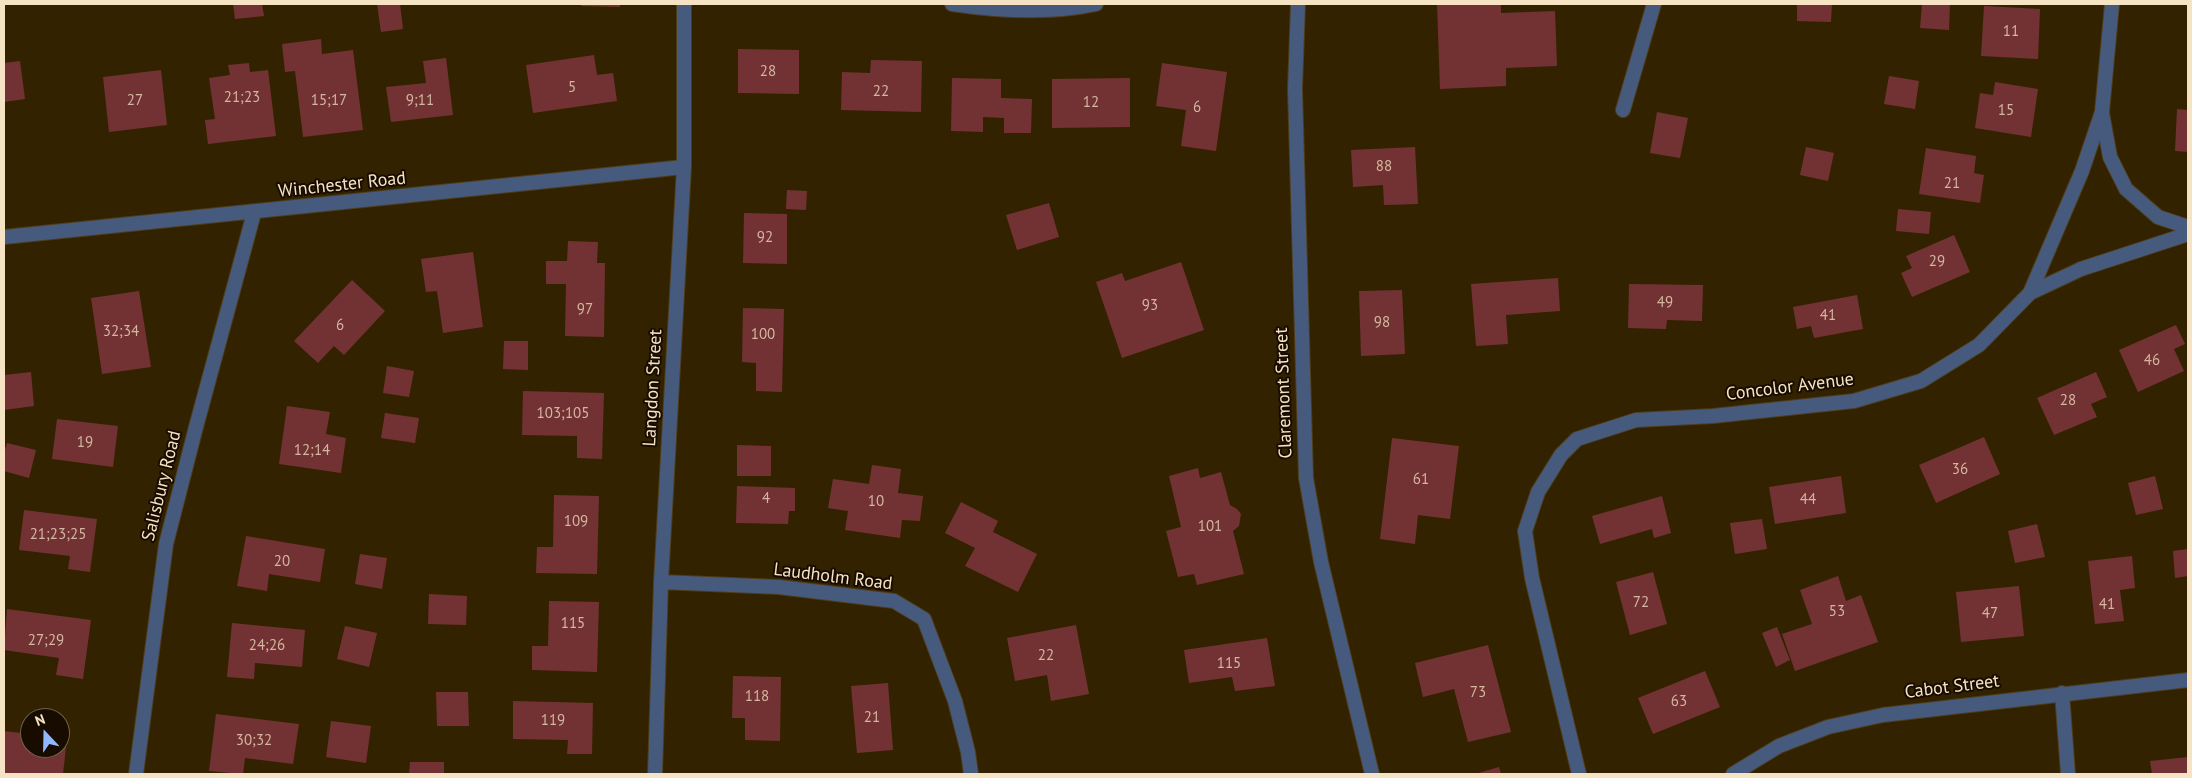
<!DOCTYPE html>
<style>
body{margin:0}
#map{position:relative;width:2192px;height:778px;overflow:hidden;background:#320;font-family:"PT Sans",sans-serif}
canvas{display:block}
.frame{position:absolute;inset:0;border:5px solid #f5e3c4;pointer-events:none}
.north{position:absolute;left:20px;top:708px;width:50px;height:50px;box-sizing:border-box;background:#180c00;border:1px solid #70624e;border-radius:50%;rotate:339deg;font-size:14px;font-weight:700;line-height:20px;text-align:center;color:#f5e3c4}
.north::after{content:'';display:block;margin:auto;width:18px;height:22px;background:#90b8fd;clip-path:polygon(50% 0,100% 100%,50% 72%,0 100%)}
</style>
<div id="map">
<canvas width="2192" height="778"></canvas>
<div class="frame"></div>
<div class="north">N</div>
</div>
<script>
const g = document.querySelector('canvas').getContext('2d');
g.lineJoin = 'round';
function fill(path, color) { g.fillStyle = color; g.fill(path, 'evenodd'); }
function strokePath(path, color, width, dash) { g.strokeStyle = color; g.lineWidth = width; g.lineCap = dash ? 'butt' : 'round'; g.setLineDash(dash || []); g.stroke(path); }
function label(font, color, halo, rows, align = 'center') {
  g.font = font + ' "PT Sans",sans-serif'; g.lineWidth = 4; g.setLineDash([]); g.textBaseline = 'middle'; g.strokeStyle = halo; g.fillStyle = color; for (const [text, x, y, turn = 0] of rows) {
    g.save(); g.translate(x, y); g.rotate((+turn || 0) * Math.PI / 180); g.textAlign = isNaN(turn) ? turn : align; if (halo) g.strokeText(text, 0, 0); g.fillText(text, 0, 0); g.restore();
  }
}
const building = new Path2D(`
 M233,4h29l2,12 -29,3z
 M377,4h23l3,25 -22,3z
 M582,4h38v3l-39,-1z
 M1437,4h64v9l54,-2 2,55 -51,2v18l-66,3z
 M1797,4h35l-1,18 -34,-1z
 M1922,4h28l-1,26 -29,-2z
 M1984,6l56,3 -2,50 -57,-3z
 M321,39l1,15 31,-4 10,80 -60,7 -8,-66 -10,1 -3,-28z
 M738,49l61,1v44l-61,-1z
 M594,55l3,20 16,-2 4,28 -84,12 -7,-48z
 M446,58l7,57 -62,7 -5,-35 40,-4 -3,-22z
 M871,60l51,1 -1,51 -80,-2 1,-38 28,1z
 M20,61l5,38 -21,3v-39z
 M249,63l1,9 18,-2 8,66 -68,8 -3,-24 10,-1 -6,-41 21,-3 -2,-10z
 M1162,63l65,9 -11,79 -35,-5 5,-36 -30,-4z
 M161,70l6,55 -58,7 -6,-55z
 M1889,76l30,5 -4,28 -31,-5z
 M952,78l49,1v19l31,1 -1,34h-27v-15l-21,-1v15l-32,-1z
 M1130,78v49l-78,1v-49z
 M1995,82l43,7 -7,48 -56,-9 5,-35 13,2z
 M2177,109l11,1v42l-13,-1z
 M1657,112l31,6 -8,40 -30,-5z
 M1415,147l3,57 -34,1 -1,-20 -30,2 -2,-37z
 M1806,147l28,6 -6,28 -28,-6z
 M1926,148l50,8 -2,17 10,2 -4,28 -61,-9z
 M787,190l20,1 -1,19 -20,-1z
 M1049,203l10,34 -42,13 -11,-35z
 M1898,209l33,3 -2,22 -33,-3z
 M744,213l43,1v50l-44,-1z
 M1954,235l16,37 -58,25 -11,-24 11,-5 -6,-12z
 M568,241l30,1 -1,21h8l-1,74 -39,-1 1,-52h-20v-23h21z
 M473,252l10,75 -40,6 -6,-42 -11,1 -5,-33z
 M1181,262l23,68 -82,28 -26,-76 26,-9 3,8z
 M1558,278l2,33 -54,4 2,29 -32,2 -5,-62z
 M352,280l33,31 -41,44 -10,-9 -16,17 -24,-22z
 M1629,284l74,1 -1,36 -35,-1 -1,9 -38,-1z
 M1402,290l3,64 -44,2 -2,-65z
 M139,291l12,76 -49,7 -11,-76z
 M1857,295l6,34 -49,9 -3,-12 -14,3 -4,-22z
 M743,308l41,1 -2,83 -26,-1v-28l-14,-1z
 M2176,325l9,19 -11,5 10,22 -46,21 -19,-42z
 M504,341h24v29l-25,-1z
 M387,366l27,5 -5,26 -26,-4z
 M31,372l3,34 -30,4v-35z
 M2096,372l11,25 -16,7 6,13 -43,18 -17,-37z
 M523,391l81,2 -2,66 -25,-1v-22l-55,-1z
 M287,406l43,6 -4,22 20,4 -5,35 -62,-9z
 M385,413l34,5 -4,25 -34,-5z
 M57,419l61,7 -5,41 -61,-8z
 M1984,437l16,37 -64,29 -17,-38z
 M1392,438l67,8 -9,73 -32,-4 -3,29 -35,-5z
 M7,443l29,7 -7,28 -25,-7v-18z
 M737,445l34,1v30h-34z
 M872,465l29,4 -3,24 25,3 -3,25 -18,-1 -2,18 -55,-8 3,-19 -20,-3 5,-29 36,5z
 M1198,468l2,10 21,-6 9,33 7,4 4,5 -2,12 -6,5 11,43 -47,11 -3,-11 -16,3 -12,-46 15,-4 -12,-51z
 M1841,476l5,37 -71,11 -6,-37z
 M2155,476l8,33 -27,6 -8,-32z
 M737,486l58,2v23h-6l-1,13 -52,-1z
 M554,495l45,1 -2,78 -61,-1 1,-26h16z
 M1662,496l9,37 -17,5 -2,-9 -52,15 -8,-28z
 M961,502l37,19 -5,11 44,22 -19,38 -53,-26 10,-18 -30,-15z
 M24,510l73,9 -7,53 -22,-3 2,-13 -51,-6z
 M1762,519l5,30 -32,5 -5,-31z
 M2037,524l8,33 -30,6 -7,-32z
 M246,536l79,13 -5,33 -51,-8 -2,17 -30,-5z
 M2188,549v27l-13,2 -2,-27z
 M360,554l27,4 -5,31 -27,-5z
 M2132,556l3,32 -15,2 4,31 -29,3 -7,-63z
 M1653,572l14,52 -37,11 -14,-53z
 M1838,576l8,25 15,-6 17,47 -83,29 -13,-37 30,-10 -12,-34z
 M2019,586l5,50 -63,6 -5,-50z
 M429,594l38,2 -1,29 -38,-1z
 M549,601l50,1 -2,70 -65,-2v-24h16z
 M7,609l84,11 -8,59 -27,-4 3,-17 -55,-8z
 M232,623l73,7 -3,37 -47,-4 -1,16 -27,-2z
 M1076,625l13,69 -38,7 -4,-26 -32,6 -8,-43z
 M345,626l32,7 -8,34 -32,-8z
 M1777,627l13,33 -14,7 -14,-34z
 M1267,638l8,48 -40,5 -3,-14 -43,6 -5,-33z
 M1488,645l23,87 -43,10 -14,-53 -31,8 -8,-34z
 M1705,671l15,36 -67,27 -15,-36z
 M733,676l48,1 -1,64 -35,-1v-22h-13z
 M888,683l5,67 -36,3 -6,-67z
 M436,692h32l1,34h-32z
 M513,701l80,2 -1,51h-25l1,-14 -55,-1z
 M216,714l83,10 -6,40 -48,-6 -2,16 -34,-3z
 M331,721l40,5 -5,37 -40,-6z
 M4,731l26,3v14h30v-11l7,1 -4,36h-59z
 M2188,757v17h-36l-2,-13z
 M410,762h34v12h-35z
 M1499,767l2,7h-26z`);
const service = new Path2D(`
 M1623,110l31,-106`);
const minor = new Path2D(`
 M952,4c47,7 98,10 144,0
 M1298,4l-3,85 11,389 15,84 51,212
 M2102,113l8,44 16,32 32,28 30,10
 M4,237l680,-70
 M2030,293l51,-24 107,-35
 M661,582l118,5 115,14 30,18 31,82 13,51 3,22
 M2062,693l6,81
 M136,774l30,-230 30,-117 58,-214
 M655,774l6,-192 23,-415v-163
 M1579,774l-47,-196 -7,-47 13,-39 23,-37 16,-16 59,-19 77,-4 141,-15 67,-20 58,-36 51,-52 52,-122 20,-59 10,-108`);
const tertiary = new Path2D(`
 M1733,774l46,-28 49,-19 55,-12 305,-35`);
const numberNames = [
 ["11",2011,32],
 ["28",768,72],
 ["5",572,88],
 ["22",881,92],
 ["21;23",242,98],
 ["27",135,101],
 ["15;17",329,101],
 ["9;11",420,101],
 ["12",1091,103],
 ["6",1197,108],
 ["15",2006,111],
 ["88",1384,167],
 ["21",1952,184],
 ["92",765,238],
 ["29",1937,262],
 ["49",1665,303],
 ["93",1150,306],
 ["97",585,310],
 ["41",1828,316],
 ["98",1382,323],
 ["6",340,326],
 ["32;34",121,332],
 ["100",763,335],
 ["46",2152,361],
 ["28",2068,401],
 ["103;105",563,414],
 ["19",85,443],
 ["12;14",312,451],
 ["36",1960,470],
 ["61",1421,480],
 ["4",766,499],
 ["44",1808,500],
 ["10",876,502],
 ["109",576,522],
 ["101",1210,527],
 ["21;23;25",58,535],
 ["20",282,562],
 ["72",1641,603],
 ["41",2107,605],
 ["53",1837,612],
 ["47",1990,614],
 ["115",573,624],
 ["27;29",46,641],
 ["24;26",267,646],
 ["22",1046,656],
 ["115",1229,664],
 ["73",1478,693],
 ["118",757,697],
 ["63",1679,702],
 ["21",872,718],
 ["119",553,721],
 ["30;32",254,741]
];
const streetNames = [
 ["Winchester Road",342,185,-6],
 ["Concolor Avenue",1790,387,-7],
 ["Langdon Street",653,388,-87],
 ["Claremont Street",1284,393,-92],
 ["Salisbury Road",162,486,-76],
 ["Laudholm Road",833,577,7],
 ["Cabot Street",1952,687,-7]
];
fill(building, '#723233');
strokePath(service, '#4e3d1b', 16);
strokePath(minor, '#4e3d1b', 16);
strokePath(tertiary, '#4e3d1b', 16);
strokePath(service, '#465a7e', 14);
strokePath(minor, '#465a7e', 14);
strokePath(tertiary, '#465a7e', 14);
label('15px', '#d4b7a0', null, numberNames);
label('18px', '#f5e3c4', '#180c00', streetNames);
</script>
